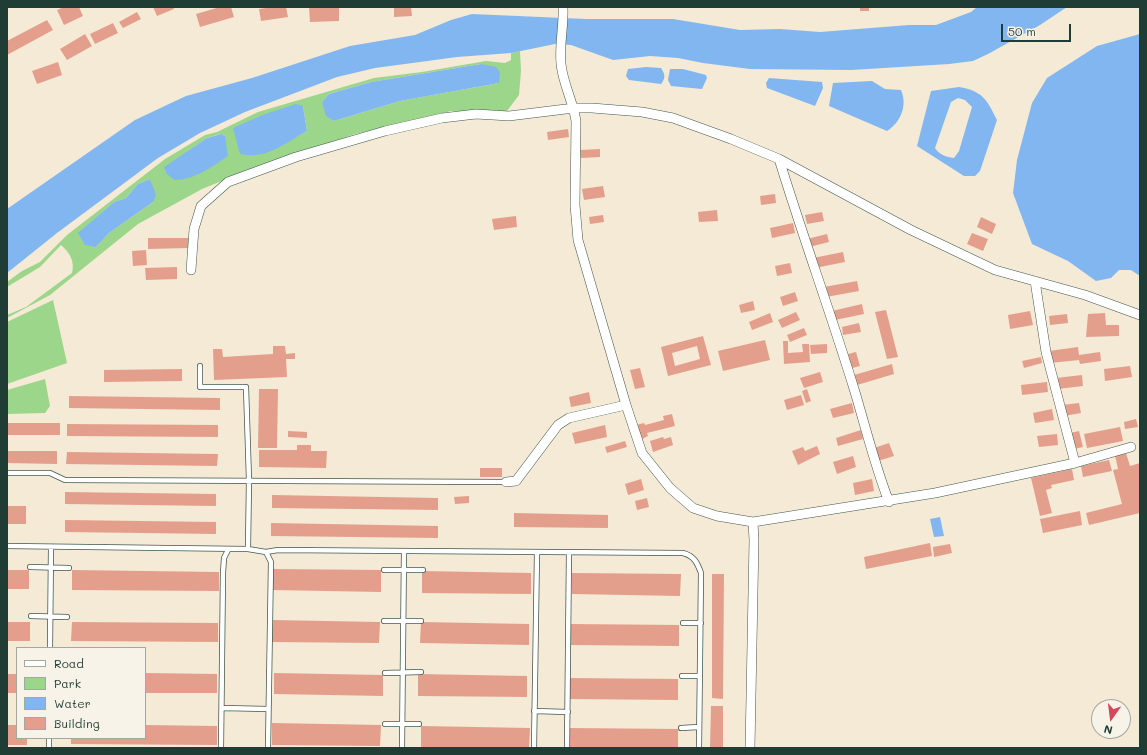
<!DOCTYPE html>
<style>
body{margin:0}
#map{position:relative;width:1147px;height:755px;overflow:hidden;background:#f4ead5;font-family:Mali,sans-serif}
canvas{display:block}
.frame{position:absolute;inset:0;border:8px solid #1f3d34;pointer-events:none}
.legend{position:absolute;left:16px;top:647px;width:130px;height:92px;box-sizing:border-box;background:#f7f3e8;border:1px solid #a1aaa0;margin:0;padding:5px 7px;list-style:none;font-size:12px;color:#1f3d34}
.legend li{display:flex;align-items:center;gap:8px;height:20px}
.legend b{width:20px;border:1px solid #a1aaa0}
.north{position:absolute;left:1091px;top:699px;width:40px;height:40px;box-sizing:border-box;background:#f7f3e8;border:1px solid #a1aaa0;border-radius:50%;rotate:194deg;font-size:11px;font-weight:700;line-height:16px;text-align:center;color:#1f3d34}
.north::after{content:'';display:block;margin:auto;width:14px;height:18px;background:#d1495b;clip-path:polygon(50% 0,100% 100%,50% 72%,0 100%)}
.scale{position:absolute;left:1001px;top:24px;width:70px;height:18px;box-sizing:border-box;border:2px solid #1f3d34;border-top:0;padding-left:5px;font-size:12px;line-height:14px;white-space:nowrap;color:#1f3d34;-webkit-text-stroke:3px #f7f3e8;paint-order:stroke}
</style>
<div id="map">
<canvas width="1147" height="755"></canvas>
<div class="frame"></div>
<ul class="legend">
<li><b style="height:5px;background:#fff"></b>Road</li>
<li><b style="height:11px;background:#9cd68a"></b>Park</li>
<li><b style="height:11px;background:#82b6f0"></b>Water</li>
<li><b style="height:11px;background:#e49f8c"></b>Building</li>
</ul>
<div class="north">N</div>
<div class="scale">50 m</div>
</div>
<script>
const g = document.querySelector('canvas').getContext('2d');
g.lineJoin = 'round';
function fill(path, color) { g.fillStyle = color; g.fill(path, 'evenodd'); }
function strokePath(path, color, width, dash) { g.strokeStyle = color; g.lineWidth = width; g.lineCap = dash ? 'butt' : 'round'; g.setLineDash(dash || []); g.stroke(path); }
const green = new Path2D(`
 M520,51l1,20 -2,24 -12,16h-56l-96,23 -111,38 -42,17 -64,35 -88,71 -43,23v-3l19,-8 46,-34c3,-12 -2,-20 -11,-28l-21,22 -33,20v-5l15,-11 18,-9 27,-27 98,-76 40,-24 12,-3 41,-20 116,-34 48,-6 64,-11 19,2 6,-3v-7zM481,64l18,19 -99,18 -66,20 -12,-19 7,-8 42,-12zM303,106l4,25 -22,12zM220,134l5,2 -59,37 -1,-6 42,-29zM150,179l3,23 -44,31 -13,14 -17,-14 35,-31 12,-4 12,-14z
 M53,300l14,63 -60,21v-62z
 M45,379l5,27 -5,7 -38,1v-24z`);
const water = new Path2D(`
 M977,7h90l-27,18 -52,29 -15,7 -24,3 -98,6 -101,-1 -47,-6 -25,-5 -28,-2 -37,4 -42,-15 -16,-1 -44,9 -54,4 -82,11 -38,9 -92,35 -45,21 -42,25 -101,75 -50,40v-64l128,-89 51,-24 66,-18 98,-32 65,-11 36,-15 21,-6 114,5h87l67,11 40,-1 40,3 89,-7h27l35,-13z
 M1140,34v242l-9,-6h-12l-8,8 -15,3 -28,-20 -36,-17 -19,-51 4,-33 15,-57 15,-25 50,-32z
 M481,64l15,3 4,5 -1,11 -99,18 -66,20 -8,-5 -4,-14 7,-8 42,-12z
 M646,67l15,1c4,6 5,10 0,16l-32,-4 -3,-4 2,-7z
 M670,69h13l23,6 1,3 -5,11 -31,-3 -3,-6z
 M769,78l53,4 1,6 -8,18 -48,-18 -1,-5z
 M872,81l13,8 16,1c7,16 -1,33 -14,41l-58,-25 4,-23z
 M959,87c24,4 28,13 38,33l-17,51 -5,5h-11l-47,-30 14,-55zM958,98l7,2 7,7 -13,44 -5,7c-8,-1 -14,-3 -19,-10l16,-46z
 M296,104l7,2 4,25c-22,12 -41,29 -67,23l-7,-26 32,-14z
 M221,134l4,2 3,20c-16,11 -34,24 -54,24l-8,-7 -2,-6 43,-29z
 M150,179l6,16 -3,7 -44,31 -13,14 -11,-2 -7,-12 36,-31 12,-4 12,-14z
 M940,517l4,19 -10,1 -4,-18z`);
const building = new Path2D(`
 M64,7h15l4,9 -19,9 -7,-15z
 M153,7h20l1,2 -17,7z
 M220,7h11l3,10 -34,10 -4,-13z
 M274,7h12l2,10 -27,4 -2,-12z
 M309,7h30v14l-29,1z
 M394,7h17l1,9 -18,1z
 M860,7h9v4h-9z
 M137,12l4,7 -18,9 -4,-6z
 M47,20l6,10 -46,25v-14z
 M113,23l5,10 -23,11 -5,-10z
 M85,34l7,12 -25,14 -7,-11z
 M58,62l4,13 -25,9 -5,-13z
 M568,129l1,8 -21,3 -1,-8z
 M600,149v8l-19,1 -1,-8z
 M603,186l2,11 -21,3 -2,-11z
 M775,194l1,9 -15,2 -1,-9z
 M717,210l1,11 -19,1 -1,-10z
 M822,212l2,9 -17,3 -2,-9z
 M603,215l1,7 -14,2 -1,-7z
 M516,216l1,11 -23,3 -2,-11z
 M981,217l15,7 -4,10 -15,-7z
 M793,223l2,10 -23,5 -2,-10z
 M972,233l16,6 -5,12 -16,-7z
 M827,234l2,8 -20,5 -2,-8z
 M148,238h41v10l-41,1z
 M146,250l1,15 -14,1 -1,-15z
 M843,252l2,10 -30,6 -2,-10z
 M790,263l2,10 -15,3 -2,-10z
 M177,267v12l-31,1 -1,-12z
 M857,281l2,10 -33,6 -2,-10z
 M795,292l3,9 -15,5 -3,-9z
 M753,301l2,9 -14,3 -2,-8z
 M862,304l2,10 -29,6 -3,-9z
 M886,310l12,47 -11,2 -12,-47z
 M1030,311l3,14 -23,4 -2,-14z
 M796,312l4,8 -18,8 -4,-8z
 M770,313l3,9 -21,8 -3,-8z
 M1105,313l1,12h13v11l-33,1 2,-23z
 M1067,314l1,9 -18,2 -1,-9z
 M859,323l2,9 -18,3 -1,-8z
 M804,328l3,7 -17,7 -3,-7z
 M703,336l8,29 -43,11 -7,-29zM697,346l3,13 -25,7 -3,-13z
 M765,340l5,20 -47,11 -5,-20z
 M783,341h5v12l15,-1 -1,-8h7l1,18 -26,2z
 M827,344v9l-16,1 -1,-9z
 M273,346h12l1,8 9,-1v6h-9l1,18 -73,3 -1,-31h9l1,8 50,-3z
 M1078,347l1,8 21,-3 1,9 -21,3 -1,-4 -29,3 -1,-12z
 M856,352l4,14 -8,2 -4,-14z
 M1041,357l1,6 -18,5 -2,-7z
 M892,364l2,10 -37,11 -3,-10z
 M1130,366l2,11 -27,4 -1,-12z
 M640,368l5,19 -10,2 -5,-19z
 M182,369v12l-78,1v-12z
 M820,372l3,10 -19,6 -4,-10z
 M1082,375l1,11 -25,3 -2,-11z
 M1047,382l1,10 -26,3 -1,-10z
 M259,389h19l-1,59h-19z
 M807,389l4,12 -5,2 -4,-12z
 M589,392l2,11 -20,4 -2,-10z
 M801,395l3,10 -17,5 -3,-10z
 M69,396l151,2v12l-151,-2z
 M852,403l2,10 -21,5 -3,-9z
 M1079,403l2,10 -17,3 -2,-11z
 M1052,409l2,11 -19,3 -2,-10z
 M672,414l3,12 -28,7 1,3 -8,4 -4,-15 8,-2 1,2 19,-5 -1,-4z
 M1136,419l2,8 -13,2 -1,-7z
 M7,423h53v12h-53z
 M67,424l151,1v12l-151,-1z
 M605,425l2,12 -32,7 -3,-11z
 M1120,427l3,14 -36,7 -3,-14z
 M861,430l2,9 -25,7 -2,-8z
 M288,431l19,1v6l-19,-1z
 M1079,431l4,16 -9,2 -4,-16z
 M1057,434l1,11 -19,2 -2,-11z
 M663,437l1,2 7,-2 2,8 -20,7 -3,-11z
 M625,441l2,6 -20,6 -2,-6z
 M889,443l5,13 -16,5 -4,-13z
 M297,445h14v6h16l-1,17 -67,-1v-17h38z
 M817,446l3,8 -22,11 -6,-14 11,-4 2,4z
 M7,451h50v13l-50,-1z
 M67,452l151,2 -1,12 -151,-2z
 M1126,453l4,13 10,-3v50l-51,12 -3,-12 36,-9 -9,-34 5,-1 -3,-14z
 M853,456l3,11 -19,7 -4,-12z
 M1109,460l3,11 -29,6 -2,-11z
 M480,468h22v9h-22z
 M1072,469l2,11 -23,5 1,3 -6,2 6,23 -12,3 -9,-38z
 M641,479l3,11 -16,5 -3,-11z
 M872,479l2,12 -19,4 -2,-12z
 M65,492l151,2v12l-151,-2z
 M272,495l166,3v12l-166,-2z
 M469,496v7l-14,1 -1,-7z
 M647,498l2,9 -12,3 -2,-9z
 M7,506h19v18h-19z
 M1080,511l2,14 -39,8 -3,-14z
 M514,513l94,2v13l-94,-1z
 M65,520l151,2v12l-151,-2z
 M271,523l167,3v12l-167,-2z
 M930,543l2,13 -66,13 -2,-12z
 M950,544l2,9 -18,4 -1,-10z
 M273,569l108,1v22l-109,-2z
 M7,570h22v19h-22z
 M72,570l147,2v19l-147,-1z
 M422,571l109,2v21l-109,-1z
 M572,573l109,1 -1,22 -108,-2z
 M712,574h12l-1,125 -11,-1z
 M271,620l109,2 -1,21 -108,-1z
 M7,622h23v19h-23z
 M72,622l146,1v19l-147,-1z
 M421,622l108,2v21l-109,-2z
 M570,624l109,1v21l-109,-1z
 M145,673l72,1v19h-72z
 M274,673l109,2v21l-109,-2z
 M7,674h10v19h-10z
 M418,674l109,2v21l-109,-1z
 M570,678l108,1v21l-109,-1z
 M711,706h12v42h-13z
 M272,723l109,2 -1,21 -108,-1z
 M7,725h10v13h10v7h-20z
 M145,725l72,1v19l-146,-1v-6h74z
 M421,726l109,2 -1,20h-108z
 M569,728l109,1v19h-109z`);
const lane = new Path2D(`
 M200,366v21h46l3,93 -1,69
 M7,473h43l15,7 441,2
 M7,546l241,3 18,3 12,-2 405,3c11,3 14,9 18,20l-2,175
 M266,552l5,10 -3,186
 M30,567l39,1
 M384,570h39
 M31,616l36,1
 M384,621h37
 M683,623h18
 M50,648l1,-101
 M385,673l36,-1
 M682,676h18
 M222,708l46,1
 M534,711l34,1
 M385,724h34
 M681,728l18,-1
 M49,748v-10
 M221,748l2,-175 1,-15 4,-8
 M402,748l2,-197
 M534,748l3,-196
 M567,748l2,-196`);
const street = new Path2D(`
 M779,159c24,78 52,155 76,233 11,37 20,74 34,110
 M191,270l3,-41 7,-23 27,-24 68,-25 89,-26 57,-13 34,-4 33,2 65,-8h18l50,4 31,6 58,21 48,20 132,71 84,40 90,25 55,20
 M1035,281l11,71 29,111
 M626,405l16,48 28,35 23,20 24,8 36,6 182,-29 140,-30 56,-16
 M506,482l10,-1 42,-56 11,-7 57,-13 -48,-165 -3,-35 1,-84c-3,-20 -13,-37 -15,-57 -2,-19 3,-38 2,-57
 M750,748l4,-208 -1,-18`);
fill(green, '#9cd68a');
fill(water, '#82b6f0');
fill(building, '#e49f8c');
strokePath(lane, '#3f574c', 6);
strokePath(street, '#3f574c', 10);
strokePath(lane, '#fff', 4.5);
strokePath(street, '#fff', 9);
</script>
